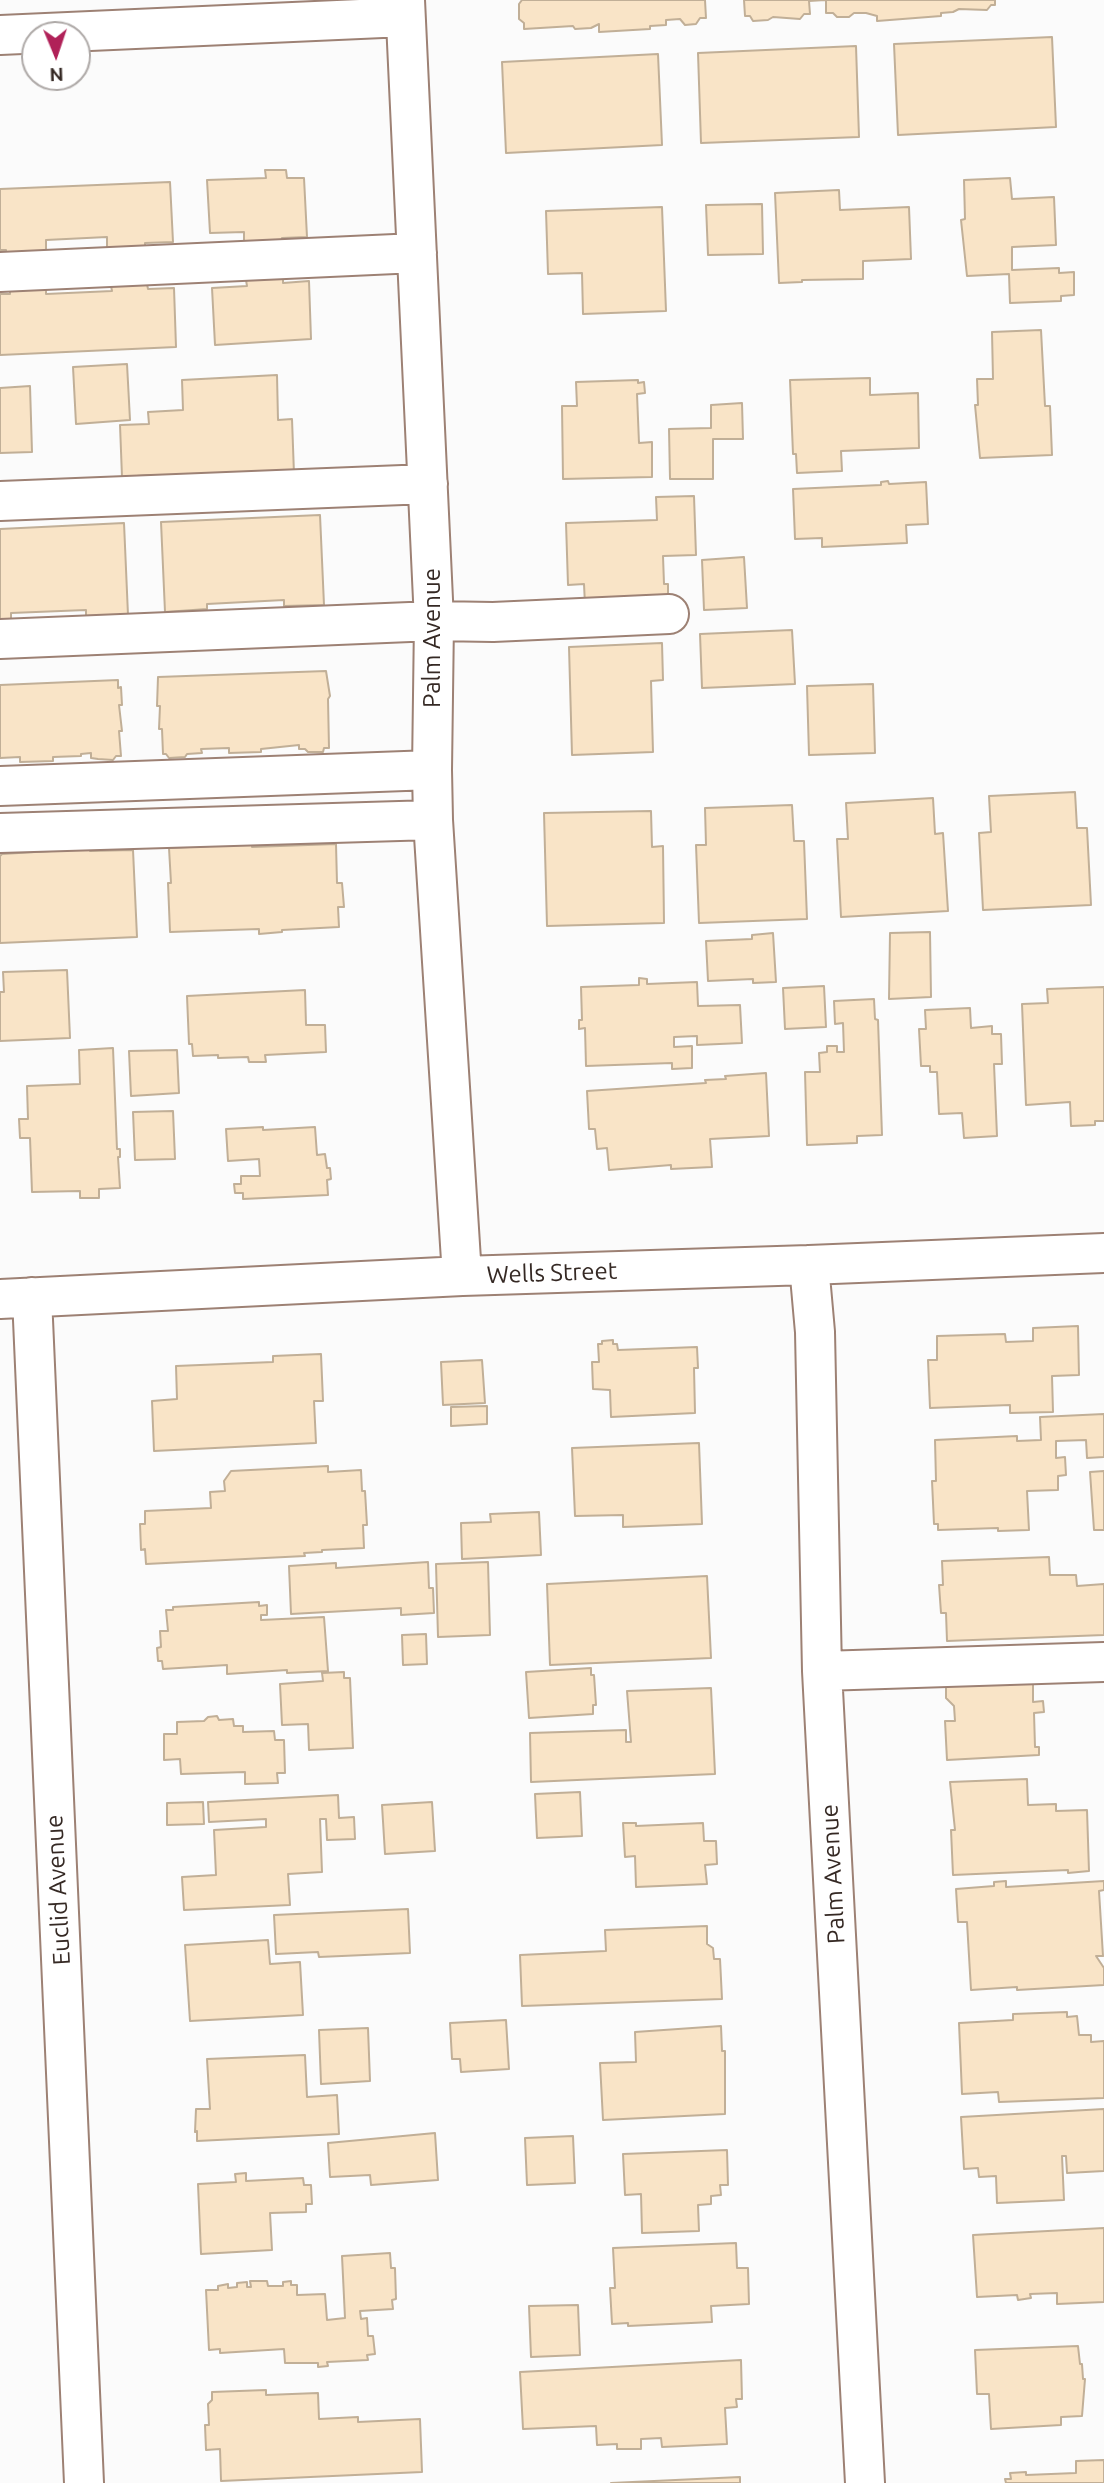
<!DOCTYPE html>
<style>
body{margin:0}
#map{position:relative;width:1104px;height:2483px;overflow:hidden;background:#fbfbfb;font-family:Ubuntu,sans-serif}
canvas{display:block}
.north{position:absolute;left:21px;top:21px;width:70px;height:70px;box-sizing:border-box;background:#fff;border:2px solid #aea9a7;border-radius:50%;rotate:178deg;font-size:19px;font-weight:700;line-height:28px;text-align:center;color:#352924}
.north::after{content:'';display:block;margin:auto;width:24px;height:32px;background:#b02158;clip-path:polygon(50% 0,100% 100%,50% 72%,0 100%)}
</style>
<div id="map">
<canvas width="1104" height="2483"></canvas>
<div class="north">N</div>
</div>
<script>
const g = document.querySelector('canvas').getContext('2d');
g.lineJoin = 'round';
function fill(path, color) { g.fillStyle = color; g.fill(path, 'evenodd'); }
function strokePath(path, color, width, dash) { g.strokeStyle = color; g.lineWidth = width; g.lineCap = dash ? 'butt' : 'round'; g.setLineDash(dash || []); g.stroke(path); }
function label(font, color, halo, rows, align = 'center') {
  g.font = font + ' Ubuntu,sans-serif'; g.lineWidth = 7; g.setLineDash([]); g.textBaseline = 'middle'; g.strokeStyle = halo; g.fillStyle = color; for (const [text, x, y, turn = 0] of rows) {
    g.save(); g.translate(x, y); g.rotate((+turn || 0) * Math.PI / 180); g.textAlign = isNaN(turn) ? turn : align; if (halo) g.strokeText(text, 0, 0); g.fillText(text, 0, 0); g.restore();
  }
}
const building = new Path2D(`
 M522,0h183l1,18h-6l-4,6 -11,1 -5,-6 -14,1v5l-16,1v3l-51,3v-8l-8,4 -16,1 -2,-3 -49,3v-6l-5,-4v-15z
 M744,0h81l-16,1 1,13h-6l-4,5 -27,-2 -5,3 -15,1 -3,-5h-5z
 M826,0h169v5h-4l-4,5 -28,-1 -6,3 -12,1v3l-64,5v-5l-11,-3h-12l-5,4h-12l-4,-4h-7z
 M1052,37l4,90 -158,8 -4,-91z
 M856,46l3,91 -158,6 -3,-90z
 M658,54l4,91 -156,8 -4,-91z
 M265,170h21l1,8h17l3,59 -25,1v3l-38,1v-10l-34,1 -3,-53 59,-2z
 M1010,178l2,21 42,-2 2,48 -44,2v23l47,-2v5l15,-1v23l-13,1v5l-51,2 -1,-29 -42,2 -6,-56 4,-1 -1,-39z
 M170,182l3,60 -28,1v4l-38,2v-12l-61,3v12l-40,2v-4h-6v-61z
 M839,190l1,20 69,-3 2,52 -48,2v18l-61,1v2l-23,1 -4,-90z
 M762,204l1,50 -55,1 -2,-50z
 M662,207l4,104 -83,3 -1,-41 -34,1 -2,-63z
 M283,278v5l26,-2 2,58 -96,6 -3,-57 35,-2 -1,-6z
 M147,284l1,5 26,-1 2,59 -176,8v-61h10v-4l36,-1v5l66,-3 -1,-5z
 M1041,330l4,76h5l2,49 -72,3 -5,-53h3l-1,-26h16l-1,-47z
 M127,364l3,56 -54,4 -3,-57z
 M277,375l1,45 14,-1 2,55 -143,6v-5l-29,2 -2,-52 29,-1 -1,-12 35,-2 -1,-30z
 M870,378v17l48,-2 1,55 -78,3 1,20 -45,2 -1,-19h-3l-3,-74z
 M638,380v3l6,-1 1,11 -8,1 2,49 13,-1v35l-89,2 -1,-73h15l-1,-24z
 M30,386l2,66 -32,1v-65z
 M742,403l1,36h-30v40h-43l-1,-50 42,-1v-23z
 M888,481l1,3 37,-2 2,42 -22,1 1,18 -85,4v-9l-27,1 -2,-50 88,-4v-3z
 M694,496l2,59 -33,1 1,28h4v14l-83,7 -1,-21 -16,1 -2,-62 91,-3 -1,-23z
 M320,515l4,90 -40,1v-6l-77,4v5l-42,3 -4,-90z
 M124,523l4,92 -42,1v-6l-75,3v6h-11v-90z
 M744,557l3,51 -43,2 -2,-50z
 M792,630l3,54 -93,4 -2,-54z
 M662,643l1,37 -12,1 2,71 -81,3 -3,-108z
 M326,671l4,25 -2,3 1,49h-5l-1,4h-15l-3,-3h-6v-4l-38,4v3l-32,1v-5l-28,1 1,4 -15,1 -2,3 -16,1 -3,-4h-3l-1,-25h-3l1,-23h-3l1,-29z
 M118,680v8l3,-1 1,18h-3l3,26h-3l2,25h-5l-3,4 -15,-1 -7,-1v-5l-10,1v2l-28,1v4l-33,1v-5l-20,1v-73z
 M873,684l2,69 -66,2 -2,-69z
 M1075,792l2,36h10l4,77 -108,5 -4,-77 12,-1 -2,-36z
 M933,798l2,36 8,-1 5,78 -107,6 -4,-78h11l-2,-36z
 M792,805l2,36h10l3,78 -108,4 -3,-78h10l-1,-37z
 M651,811l1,36 11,-1 1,77 -117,3 -3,-113z
 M209,840l43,4v3l84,-3 1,39h5l2,24h-6l1,20 -57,3v2l-23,2v-5l-89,3 -2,-49h3l-2,-35 40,-2z
 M90,845v6l43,-1 4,87 -137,6v-87l2,-2 66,-4v-4z
 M930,932l1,65 -42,2 1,-66z
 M773,933l3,49 -23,1v-4l-45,2 -2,-40 46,-2v-4z
 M67,970l3,68 -70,3v-49h4l-1,-20z
 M639,978l8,1v5l50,-2 1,24 42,-1 2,38 -45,2v-9l-23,1v10l18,-1v22l-20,1v-6l-86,3 -1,-38 -6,1v-9h3l-1,-33 58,-2z
 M824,986l2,41 -41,2 -2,-41z
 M1104,987v134h-9v4l-24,1 -1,-24 -44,3 -4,-101 26,-1 -1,-14z
 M305,990l1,35h19l1,27 -61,3 1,7h-17l-1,-5 -30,1v-3l-25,1 -1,-12h-3l-2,-48z
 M874,999l1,20 3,1 4,115 -25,1v7l-50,2 -2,-73h15l-1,-19 8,-1v-6h10v6h7l-1,-29 -8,1 -1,-23z
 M970,1008l1,20 21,-2v8h9l1,30h-8l3,72 -33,2 -2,-25 -23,1 -2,-42h-7v-6h-9l-2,-37h7l-1,-19z
 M113,1048l4,101h3v8h-2l2,31 -21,1v9h-19v-7l-48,1 -2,-54h-10l-1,-19h9l-1,-33 53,-2 -1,-34z
 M177,1050l2,43 -48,3 -2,-45z
 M766,1073l3,63 -59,3 2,28 -41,2v-4l-62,5 -2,-22 -10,1 -2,-20h-6l-2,-38 119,-8 -1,-3 21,-1 -1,-3z
 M173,1111l2,48 -40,1 -2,-48z
 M263,1127v3l52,-3 2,28 8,-1 2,14h3l1,11 -4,1 1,15 -85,4v-6h-8l-1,-9h7v-8h19l-1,-17 -31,2 -2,-32z
 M1078,1326l1,49 -27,1 1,36 -43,1v-8l-80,3 -2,-48h9v-24l68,-2 1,8 27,-1v-13z
 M613,1340v4h4l1,6 79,-3 1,21h-4l1,45 -84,4 -1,-27 -17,-1 -1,-27h7l-1,-18h4v-3z
 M321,1354l2,47h-9l2,42 -162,8 -2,-50 25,-2 -1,-33 97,-4v-6z
 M482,1360l3,43 -42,2 -2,-43z
 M487,1406v18l-36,2v-19z
 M1104,1414v43l-17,1 -1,-18 -30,1v17l9,-1 1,18 -8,1v14l-31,1 2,39 -31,1v-3l-60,2v-6h-4l-2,-43h4l-1,-41 82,-4v5l24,-1 -1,-23z
 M699,1443l3,81 -79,3v-12l-48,1 -3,-68z
 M328,1466v6l33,-2 1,21h3l2,34h-4l1,23 -42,2v2l-18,1 1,3 -159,8 -1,-15 -4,1 -1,-26h5v-13l66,-3 -1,-16 15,-1 -1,-10 7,-10z
 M1104,1471v59h-10l-4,-58z
 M539,1512l2,43 -79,4 -1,-36 30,-1 -1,-8z
 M1049,1557l1,18h26l1,11 27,-2v51l-157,6 -1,-28h-5l-2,-28h4l-1,-24z
 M428,1562l1,26h4l1,25 -33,2v-7l-110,6 -2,-48 47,-3v5z
 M488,1562l2,73 -52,2 -2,-73z
 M707,1576l4,82 -161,7 -3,-81z
 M259,1602v4l8,-1v10h-6v5l63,-3 4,54 -41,2v-3l-60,4v-9l-64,4 -1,-8h-4l-1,-13 4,-1 -1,-16h8l-2,-21h7v-3z
 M426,1634l1,30 -24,1 -1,-30z
 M591,1668v7h3l2,30h-3v9l-64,4 -3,-46z
 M344,1672v6h6l3,70 -44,2 -1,-26 -26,1 -2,-41 43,-3 -1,-8z
 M1033,1674v28l10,-1 1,11 -10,1 1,34h4v8l-92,5 -2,-39h10l-1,-15 -8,-8v-11l6,-10z
 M711,1688l4,86 -184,8 -1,-49 96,-3v12h5l-4,-51z
 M217,1716l2,4 14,-1 1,7h9v6l31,-1 1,9h9l1,33h-8l1,10 -33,1v-12l-64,2 -1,-15 -16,1v-26h13v-12l27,-1 4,-4z
 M1027,1779l1,26 28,-1v7l31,-1 2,61 -21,2v-3l-115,5 -2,-45h4l-5,-48z
 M580,1792l2,44 -45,2 -2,-44z
 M338,1795l1,23 15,-1 1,22 -28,1 -1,-21h-6l2,53 -34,2 2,31 -106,5 -2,-33 34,-2 -2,-45 52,-3v-8l-57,3 -1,-20z
 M203,1802l1,22 -37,1v-22z
 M432,1802l3,49 -50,3 -3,-49z
 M623,1823h13v3l67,-3 1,18h12l1,23 -12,1 2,19 -71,3 -1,-31 -10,1z
 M1006,1881v6l98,-6v9l-5,1 4,65h-7l8,12v17l-87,5v-3l-46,3 -4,-68h-9l-2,-33 38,-3v-4z
 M408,1909l2,44 -91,4 -1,-5 -42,2 -2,-39z
 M707,1926v18l6,4 1,11h6l2,40 -200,7 -2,-51 86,-4 -1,-21z
 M268,1940l2,24 30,-2 3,53 -113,6 -5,-76z
 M1067,2012v5l10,-1 2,19h12v7l13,-1v57l-105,4 -1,-10 -36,2 -3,-71 54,-3v-6z
 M506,2020l3,49 -48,3 -1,-13h-8l-2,-36z
 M721,2026l1,25h3v63l-122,6 -3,-57 36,-1 -1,-30z
 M368,2028l2,53 -49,3 -2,-54z
 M305,2055l2,42 30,-2 2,39 -142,7v-10l-2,1 1,-23h14l-3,-50z
 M1104,2109v62l-37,2 -1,-17h-4l2,44 -67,3 -1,-27 -17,1 -1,-9 -14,1 -3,-52z
 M435,2133l3,47 -67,5 -1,-10 -40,2 -2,-34z
 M573,2136l2,47 -48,2 -2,-47z
 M727,2150l1,35h-8l1,10 -10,1v8l-13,1 1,26 -57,2 -1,-39 -16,1 -2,-41z
 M246,2173v8l57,-3 1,7h7l1,19h-6v8l-36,1 2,37 -71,4 -3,-70 38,-2 -1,-8z
 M1104,2228v74l-47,2v-11l-27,1 1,4 -13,2 -1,-5 -40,2 -4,-62z
 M736,2243l1,25h11l1,36 -38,2 1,16 -84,4v-3l-16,1 -2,-36h5l-2,-40z
 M390,2253l1,15h4l1,31 -4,1 1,9 -33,2 1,8 6,-1 1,18h5l2,18 -8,1 1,5 -41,2 1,4 -10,1v-4h-33l-1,-14 -64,4v-4l-11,1 -3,-60h12v-4l10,-2v4l9,-1v-4l10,-1v5h4l-1,-6h17l1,5h15v-4l8,-1v4h6v10l28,-1 2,26 18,-2 -3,-62z
 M578,2305l2,50 -49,2 -2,-51z
 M1078,2346l2,18h2l1,15h2l-3,37 -21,1v8l-70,4 -2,-35h-12l-2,-44z
 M741,2360l1,39h-6l1,8 -12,1 2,36 -65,3 -1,-9 -20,1v10h-24v-5l-20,1 -1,-19 -73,3 -3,-57z
 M266,2390v5l52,-2 1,26 39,-2v5l62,-3 2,53 -201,9 -1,-32 -14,1 -1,-25h4l-1,-21 4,-4v-8z
 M1104,2460v23h-98l-1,-4h6l-1,-6 16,-1v3l50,-2v-12z
 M740,2477v6h-129z`);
const minor = new Path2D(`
 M405,0l29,621 -2,149 1,50 29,456
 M0,35l405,-18
 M0,272l417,-19
 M0,501l428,-17
 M0,639l434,-18 59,1 176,-8
 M0,786l432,-16
 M0,833l433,-13
 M809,1265l6,67 7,339 43,812
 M32,1297l52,1186
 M0,1299l462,-23 347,-11 295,-12
 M822,1671l282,-9`);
const streetNames = [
 ["Palm Avenue",432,638,-90],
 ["Wells Street",552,1273,-2],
 ["Palm Avenue",833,1874,-93],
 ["Euclid Avenue",58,1890,-93]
];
fill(building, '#f9e4c7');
strokePath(building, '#c1af97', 2);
strokePath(minor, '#9d8174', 42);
strokePath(minor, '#fff', 38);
label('24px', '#352924', '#fff', streetNames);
</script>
